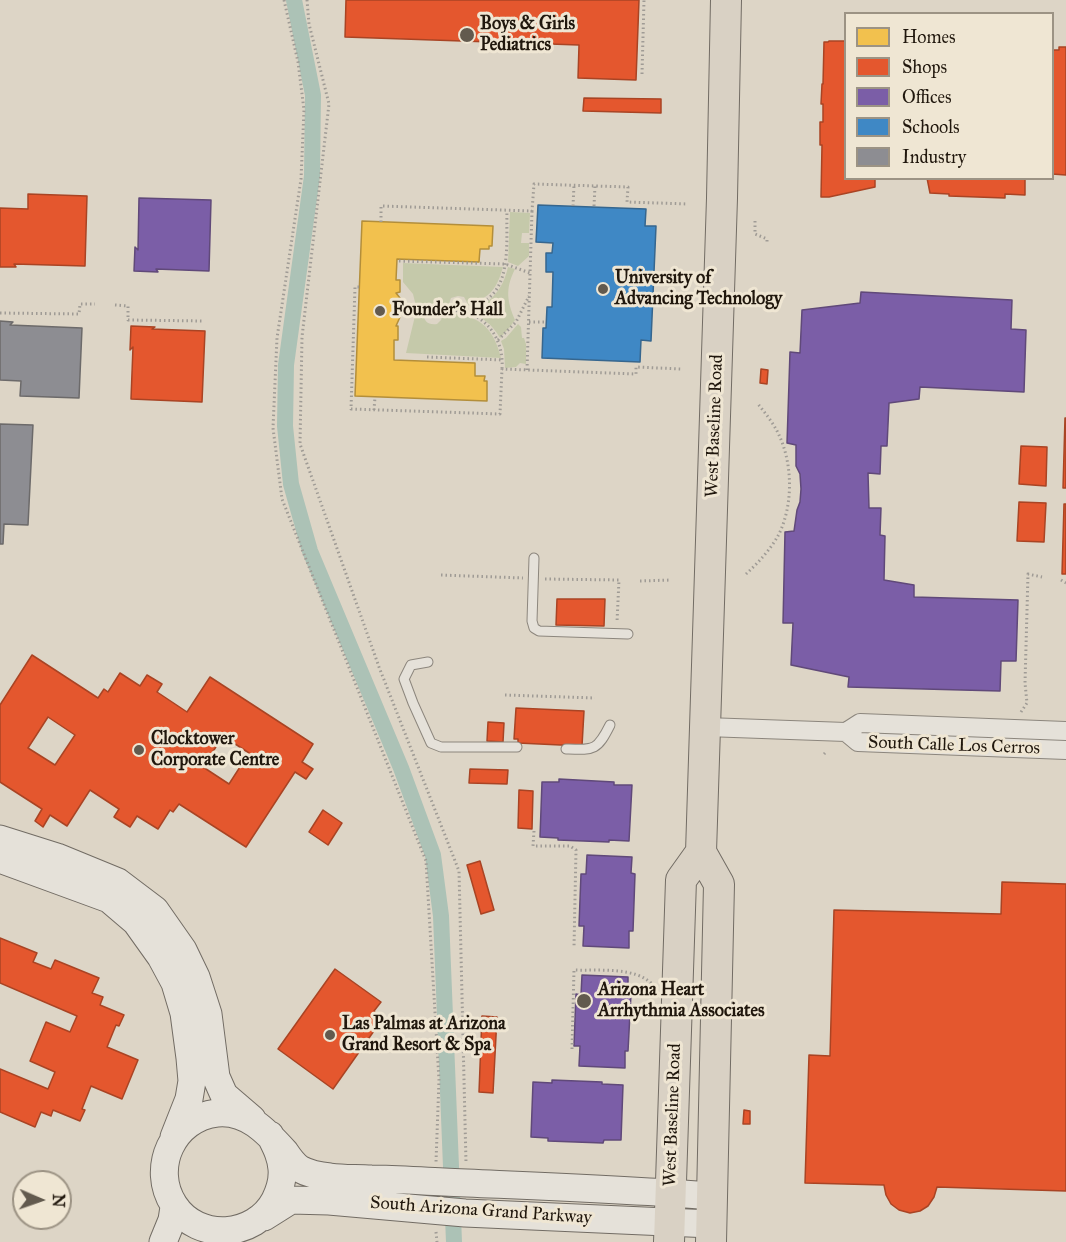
<!DOCTYPE html>
<style>
body{margin:0}
#map{position:relative;width:1066px;height:1242px;overflow:hidden;background:#ddd5c6;font-family:"IM FELL Great Primer",serif}
canvas{display:block}
.legend{position:absolute;left:844px;top:12px;width:210px;height:168px;box-sizing:border-box;background:#efe6d3;border:2px solid #9c9384;margin:0;padding:8px 10px;list-style:none;font-size:18px;color:#20170d}
.legend li{display:flex;align-items:center;gap:12px;height:30px}
.legend b{width:30px;border:2px solid #9c9384}
.north{position:absolute;left:12px;top:1170px;width:60px;height:60px;box-sizing:border-box;background:#efe6d3;border:2px solid #9c9384;border-radius:50%;rotate:92deg;font-size:16px;font-weight:700;line-height:24px;text-align:center;color:#20170d}
.north::after{content:'';display:block;margin:auto;width:21px;height:27px;background:#625a4e;clip-path:polygon(50% 0,100% 100%,50% 72%,0 100%)}
</style>
<div id="map">
<canvas width="1066" height="1242"></canvas>
<ul class="legend">
<li><b style="height:16px;background:#f2c14e"></b>Homes</li>
<li><b style="height:16px;background:#e4572e"></b>Shops</li>
<li><b style="height:16px;background:#7b5ea7"></b>Offices</li>
<li><b style="height:16px;background:#3f88c5"></b>Schools</li>
<li><b style="height:16px;background:#8d8d92"></b>Industry</li>
</ul>
<div class="north">N</div>
</div>
<script>
const g = document.querySelector('canvas').getContext('2d');
g.lineJoin = 'round';
function fill(path, color) { g.fillStyle = color; g.fill(path, 'evenodd'); }
function strokePath(path, color, width, dash) { g.strokeStyle = color; g.lineWidth = width; g.lineCap = dash ? 'butt' : 'round'; g.setLineDash(dash || []); g.stroke(path); }
function label(font, color, halo, rows, align = 'center') {
  g.font = font + ' "IM FELL Great Primer",serif'; g.lineWidth = 6; g.setLineDash([]); g.textBaseline = 'middle'; g.strokeStyle = halo; g.fillStyle = color; for (const [text, x, y, turn = 0] of rows) {
    g.save(); g.translate(x, y); g.rotate((+turn || 0) * Math.PI / 180); g.textAlign = isNaN(turn) ? turn : align; if (halo) g.strokeText(text, 0, 0); g.fillText(text, 0, 0); g.restore();
  }
}
const green = new Path2D(`
 M510,212l20,1 -1,20h-7l-1,10h8v13l-11,10 -10,-4z
 M403,263l100,4c-7,24 -13,29 -34,39l-5,-9 -6,-1 -7,2 -3,9 -32,-1 -3,-12 -10,-12z
 M508,267l7,2c-10,20 -8,32 0,51l-6,8 -9,10c-8,-14 -19,-22 -33,-27 22,-5 36,-21 41,-44z
 M416,312h7c1,10 5,13 14,12l4,-4 2,-7c34,1 50,12 58,45l-95,-5z
 M518,324l3,3 1,11h2l2,6v20l-6,-1 -4,4 -11,1 -1,-19 -3,-8 5,-3z`);
const homes = new Path2D(`
 M362,221l131,5 -1,20h-3v3h-9l-1,13 -82,-3 -1,21h4v12l-4,1 4,5 2,11 -2,8 -4,9h2v14h-4v20l81,3v13h10l-1,5h3v20l-132,-5z`);
const shops = new Path2D(`
 M346,0h293l-3,80 -58,-2 1,-33 -234,-8z
 M829,41h17v137h29v9l-46,10h-8l1,-52h-2v-23h3v-18h-2l1,-20h1l1,-42h4z
 M1059,47h7v128l-14,-1v-124h7z
 M584,98l77,1v14l-78,-2z
 M927,178h98v17l-20,-1v4l-56,-2v-2l-19,-1z
 M28,194l59,2 -2,70 -71,-2 2,3h-16v-59l28,1z
 M131,326l24,1 -3,2 53,2 -3,71 -71,-3 2,-52 -3,3z
 M761,369l7,1 -1,14 -7,-1z
 M1065,418h1v70h-3z
 M1021,446l26,1 -1,39 -27,-2z
 M1019,502l27,1 -2,39 -27,-1z
 M1064,504h2v70h-4z
 M557,599h48l-1,27 -48,-1z
 M32,655l66,43 6,-9 4,3 12,-19 20,13 7,-11 15,9 -5,8 30,20 23,-35 103,67 -11,18 11,7 -7,10 -11,-7 -49,75 -67,-43 -6,8 -3,-2 -12,19 -21,-13 -7,11 -16,-10 5,-8 -29,-19 -23,36 -17,-11 -7,12 -8,-6 7,-12 -42,-27v-77zM48,717l27,18 -20,30 -27,-17zM223,736l26,17 -20,31 -26,-17z
 M516,708l68,3 -2,35 -64,-3v-4h-4z
 M488,722l16,1 -1,19 -16,-1z
 M470,769l38,1 -1,14 -38,-1z
 M519,790l14,1 -1,38 -14,-1z
 M323,810l19,13 -14,22 -19,-13z
 M480,861l14,49 -13,4 -14,-49z
 M1002,882l64,2v307l-129,-4 -3,10 -6,9 -8,5 -10,2 -11,-3 -8,-6 -5,-9 -2,-10 -79,-2 4,-128 21,1 4,-146 167,4z
 M0,938l37,15 -4,9 18,7 4,-9 44,18 -7,15 11,4 -3,8 24,10 -5,11 -3,-1 -9,22 31,13 -16,39 -31,-13 -9,23 3,1 -5,11 -27,-11 -2,6 -10,-4 -6,15 -35,-15v-43l48,20 7,-17 -25,-11 16,-39 24,10 7,-16 -77,-33z
 M335,969l46,33 -7,9 7,10 -48,68 -55,-40z
 M482,1016l15,1 -4,76 -14,-1z
 M744,1110l6,1v13h-7z`);
const offices = new Path2D(`
 M139,198l72,2 -2,71 -53,-2 2,3 -24,-1 1,-24 3,3z
 M861,292l151,8 -1,29 15,1 -2,62 -104,-5 -1,12 -30,4 -2,43h-6l-1,28 -12,-1 1,35h12l-1,27 5,1 -1,44 30,5v12l104,3 -2,61h-15l-1,30 -152,-4 1,-10 -58,-12 2,-42h-10l2,-91 9,-1 3,-21 3,-8 1,-13 -1,-15 -4,-8v-21l-9,-2 3,-91 10,1 2,-43 58,-7z
 M559,779l55,3v3h18l-3,56 -20,-1v2l-51,-2v-2l-18,-1 2,-55h17z
 M587,855l45,2 -1,16 4,1 -2,57h-4v17l-46,-2 1,-20h-5l2,-52h5z
 M582,975l46,2v17h3l-3,57h-3v17l-46,-2 1,-20h-6l2,-52 5,1z
 M552,1080l50,2v2l21,1 -2,55h-17l-1,3 -55,-2v-3l-17,-1 2,-55 19,1z`);
const schools = new Path2D(`
 M538,205l108,4 -1,17h11l-5,115 -10,-1 -1,22 -98,-4 1,-30h3l1,-21h5l1,-35h-7v-19h6l1,-10 -17,-1z`);
const industry = new Path2D(`
 M0,321l13,1 -3,3 72,3 -3,70 -59,-2 1,-15 -21,-1z
 M0,424l33,1 -5,100 -24,-1 -1,20h-3z`);
const canal = new Path2D(`
 M294,0l19,95 -1,81 -26,189 -1,61 6,58 19,67 91,217 32,87 8,61 13,326`);
const path = new Path2D(`
 M284,0l14,62 6,48 -3,69 -24,159 -4,90 9,71 144,362 13,219 -3,82
 M307,0l2,24 20,80 -27,233 -2,107 79,223 80,204 7,292
 M642,74l2,-74
 M573,206l1,-21
 M594,206l1,-20
 M755,221v13l12,5v4
 M381,222v-16l151,5 2,-27 94,3 -1,15 61,2
 M399,261l106,3 25,9
 M359,287h-4l-4,122 149,5 2,-45 134,5v-7l45,2
 M115,305l13,1v14l76,1
 M402,309c18,0 38,-1 57,2 29,4 45,30 43,58
 M462,310c10,-3 21,-6 29,-14 20,-19 15,-59 16,-85
 M0,313l79,1 1,-10h15
 M529,322h17
 M498,340l18,-18 13,-26
 M427,357l76,3
 M527,370l5,-159
 M374,410l1,-13
 M746,574c12,-11 25,-25 33,-40 14,-29 14,-69 0,-99 -5,-11 -13,-21 -21,-31
 M441,575l82,3
 M545,579l74,1 -2,42
 M1061,580l5,3
 M640,581l31,-1
 M505,695l90,3
 M1021,712l6,-9 -2,-20 3,-109 14,3
 M824,754l3,-3
 M534,831l-1,15h37l6,4 -2,97
 M572,1049l2,-79c25,1 61,-4 79,15
 M436,1232l1,10`);
const lane = new Path2D(`
 M534,558l-2,63 2,7 5,3 89,3
 M428,662l-17,3 -7,14 9,24 18,40 10,4h76
 M566,749c28,1 31,2 44,-24`);
const street = new Path2D(`
 M706,727l140,5 14,-9 206,8
 M846,732l12,10 208,8`);
const secondary = new Path2D(`
 M0,839l57,18 61,25 37,28 28,40 13,27 12,37 8,63 8,18 28,24
 M0,859l109,40 27,23 25,35 14,26 9,30 6,45 2,23 -3,18 -15,38
 M270,1135c6,12 11,21 12,34 1,11 -2,21 -7,31 -20,38 -77,42 -101,5 -24,-37 -1,-87 43,-92 30,-3 50,19 68,39 4,6 9,13 15,17 9,5 20,7 30,8 14,2 28,1 41,2 25,0 49,2 73,3 89,4 179,7 268,14
 M264,1217l27,-17 38,1 136,12 246,11
 M163,1242l9,-22 2,-13`);
const primary = new Path2D(`
 M669,1242l12,-362 20,-28
 M711,1242l8,-358 -18,-32 21,-654 4,-198`);
const markers = [
 [467,35,8,"#625a4e"],
 [603,289,6,"#625a4e"],
 [380,311,6,"#625a4e"],
 [139,750,6,"#625a4e"],
 [584,1001,8,"#625a4e"],
 [330,1035,6,"#625a4e"]
];
const poiNames = [
 ["Boys & Girls",480,25],
 ["Pediatrics",480,46],
 ["University of",615,279],
 ["Advancing Technology",615,300],
 ["Founder's Hall",392,311],
 ["Clocktower",151,740],
 ["Corporate Centre",151,761],
 ["Arizona Heart",598,991],
 ["Arrhythmia Associates",598,1012],
 ["Las Palmas at Arizona",342,1025],
 ["Grand Resort & Spa",342,1046]
];
const streetNames = [
 ["West Baseline Road",715,426,-88],
 ["South Calle Los Cerros",954,746,2],
 ["West Baseline Road",673,1115,-88],
 ["South Arizona Grand Parkway",481,1211,4]
];
fill(green, '#c5c9aa');
fill(homes, '#f2c14e');
strokePath(homes, '#b38e3a', 1.5);
fill(shops, '#e4572e');
strokePath(shops, '#a94424', 1.5);
fill(offices, '#7b5ea7');
strokePath(offices, '#604979', 1.5);
fill(schools, '#3f88c5');
strokePath(schools, '#36668e', 1.5);
fill(industry, '#8d8d92');
strokePath(industry, '#6c6a6a', 1.5);
strokePath(canal, '#acc2b6', 16);
strokePath(lane, '#8c867d', 11);
strokePath(street, '#8c867d', 20);
strokePath(secondary, '#726c64', 29);
strokePath(primary, '#726c64', 32);
strokePath(path, '#9f9b95', 3, [1.5, 3]);
strokePath(lane, '#e5e1d9', 9);
strokePath(street, '#e5e1d9', 18);
strokePath(secondary, '#e5e1d9', 27);
strokePath(primary, '#d9d1c4', 30);
for (const [x, y, r, color] of markers) { const dot = new Path2D(); dot.arc(x, y, r, 0, 2 * Math.PI); g.fillStyle = color; g.fill(dot); strokePath(dot, '#efe6d3', 2); }
label('bold 18px', '#20170d', '#efe6d3', poiNames, 'left');
label('18px', '#20170d', '#efe6d3', streetNames);
</script>
